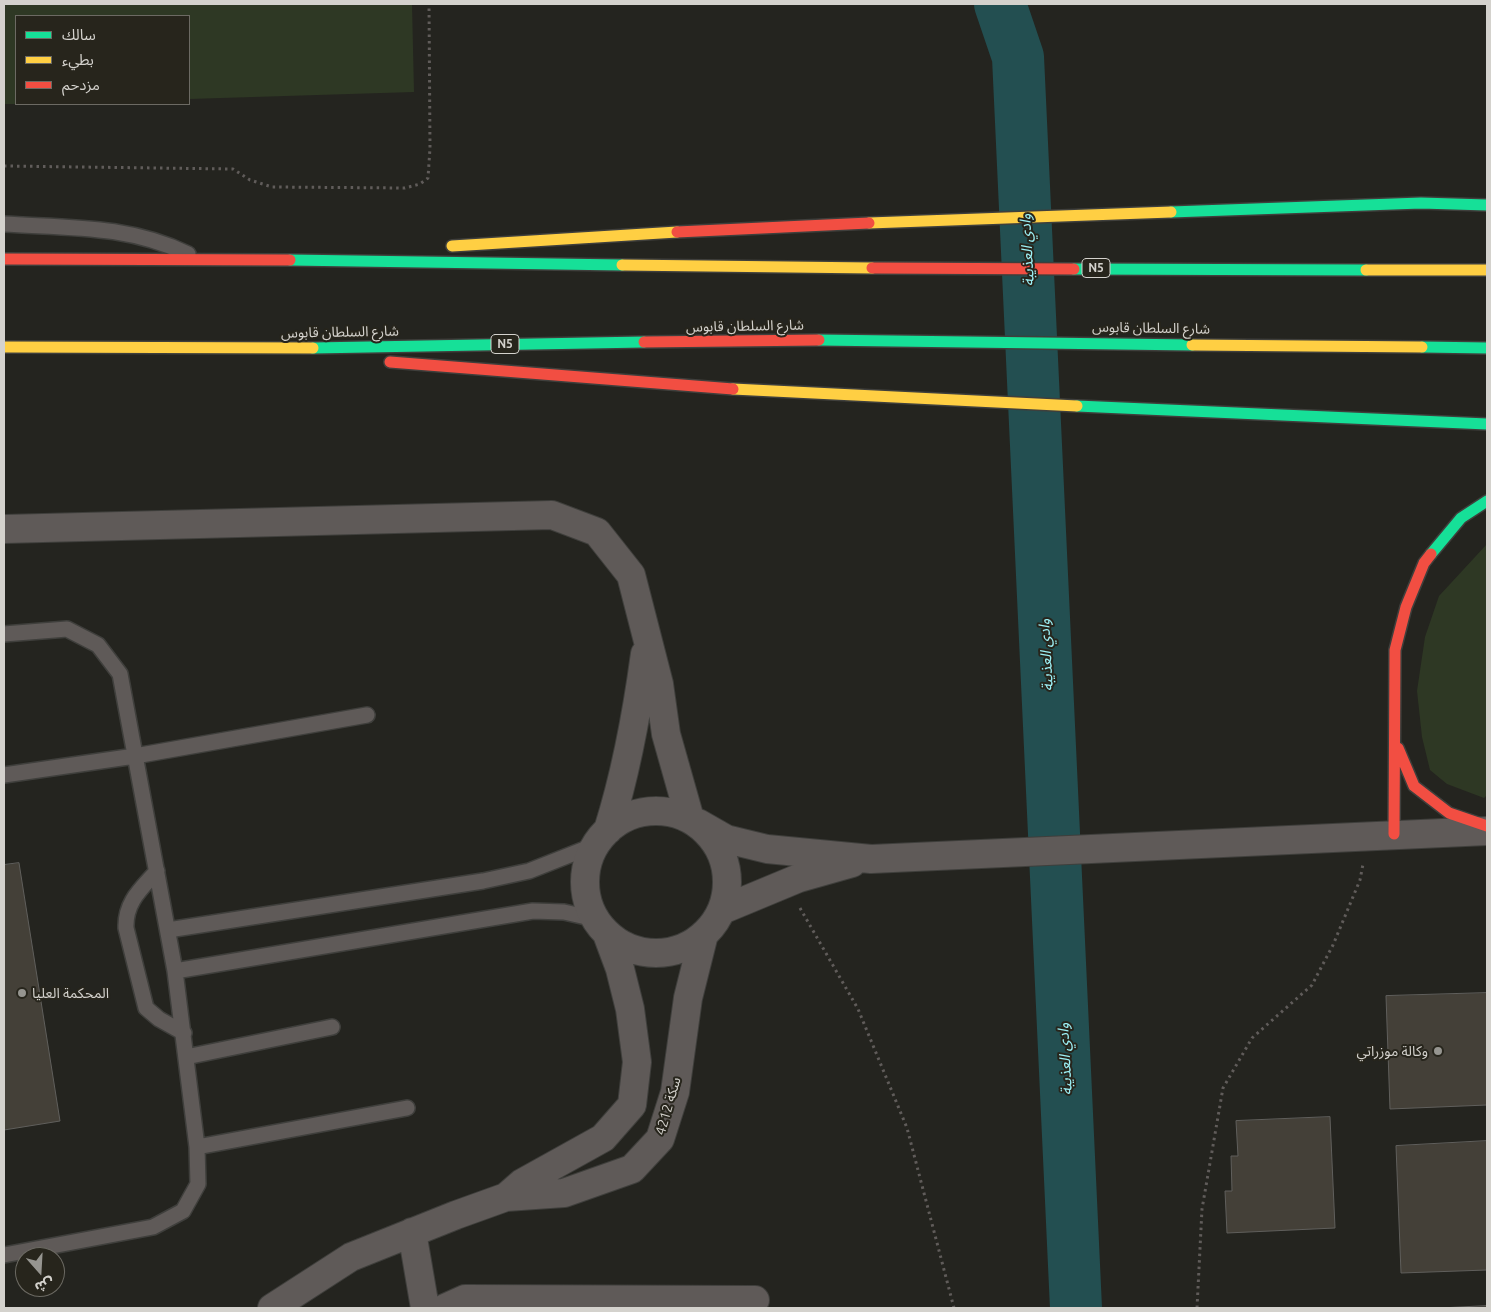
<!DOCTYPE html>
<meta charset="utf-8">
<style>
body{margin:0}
#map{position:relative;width:1491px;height:1312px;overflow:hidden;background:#24241f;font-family:Ubuntu,"Noto Sans Arabic",sans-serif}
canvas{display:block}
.frame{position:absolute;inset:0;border:5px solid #d4d2cd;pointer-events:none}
.legend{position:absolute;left:15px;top:15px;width:175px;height:90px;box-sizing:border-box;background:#27251c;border:1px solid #6c6a63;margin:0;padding:6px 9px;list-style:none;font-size:15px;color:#d4d2cd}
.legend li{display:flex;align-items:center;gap:10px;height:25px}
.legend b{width:25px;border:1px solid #6c6a63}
.north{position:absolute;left:15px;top:1247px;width:50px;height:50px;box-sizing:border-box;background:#27251c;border:1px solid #6c6a63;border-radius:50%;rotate:161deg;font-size:14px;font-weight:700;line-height:20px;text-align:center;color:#d4d2cd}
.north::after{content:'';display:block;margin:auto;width:18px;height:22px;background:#969590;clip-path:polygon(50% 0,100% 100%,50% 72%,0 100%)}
</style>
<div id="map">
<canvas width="1491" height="1312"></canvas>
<div class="frame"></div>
<ul class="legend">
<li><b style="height:6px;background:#16e098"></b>سالك</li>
<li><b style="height:6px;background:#ffcf43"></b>بطيء</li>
<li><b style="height:6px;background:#f24e42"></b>مزدحم</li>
</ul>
<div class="north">ش</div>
</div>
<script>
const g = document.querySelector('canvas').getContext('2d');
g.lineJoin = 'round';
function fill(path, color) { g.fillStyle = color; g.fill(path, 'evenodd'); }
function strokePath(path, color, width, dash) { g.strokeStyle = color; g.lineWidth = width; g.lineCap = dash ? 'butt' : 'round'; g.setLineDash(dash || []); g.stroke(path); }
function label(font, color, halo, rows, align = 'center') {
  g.font = font + ' Ubuntu,"Noto Sans Arabic",sans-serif'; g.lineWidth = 4; g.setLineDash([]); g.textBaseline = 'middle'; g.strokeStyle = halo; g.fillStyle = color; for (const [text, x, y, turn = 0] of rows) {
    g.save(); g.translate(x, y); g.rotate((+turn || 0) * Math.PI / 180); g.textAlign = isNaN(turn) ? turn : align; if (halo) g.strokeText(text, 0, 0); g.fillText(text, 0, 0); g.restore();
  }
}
const green = new Path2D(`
 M4,4h408l2,88 -225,7v-83h-173v88h7h-19z
 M1487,544v251l-3,3 -37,-14 -17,-14 -8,-33 -5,-46 8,-54 14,-41z`);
const river = new Path2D(`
 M1000,4l18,53 58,1251`);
const building = new Path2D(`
 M19,863l41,258 -56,9v-265z
 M1487,993v112l-97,4 -4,-113z
 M1330,1117l5,111 -108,5 -2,-42h7l-1,-35h7l-2,-35z
 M1487,1141v129l-86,3 -5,-127z
 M1487,1306v2h-47z`);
const path = new Path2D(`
 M4,166l229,3 17,11 22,7 133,1 15,-4 8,-6 2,-30 -1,-144
 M800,908l58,101 49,119 47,180
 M1197,1308l5,-99 21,-121 29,-50 60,-53 21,-40 27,-65 3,-16`);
const lane = new Path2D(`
 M4,224c65,4 124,1 184,30
 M4,634l63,-5 31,16 22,29 55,297 22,176 1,37 -15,27 -30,16 -149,28
 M4,775l131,-19 232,-41
 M157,871c-16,18 -32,31 -31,57l20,80 13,11 25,14
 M168,930l315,-49 46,-10 66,-26
 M175,971l358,-60 31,1 31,7
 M186,1057l146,-30
 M197,1147l210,-39`);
const street = new Path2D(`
 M4,529l548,-14 45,17 34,43 28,109 7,50 24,85
 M585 882a71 71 0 1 1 142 0a71 71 0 1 1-142 0Z
 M698,823l28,16 41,10 104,10 616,-28
 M608,830c18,-57 29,-117 37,-176
 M722,910l77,-32 53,-15
 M506,1197l16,-14 81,-45 29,-33 5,-43 -7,-53 -10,-40 -13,-35
 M412,1232l13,76
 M272,1308l79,-51 105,-42 50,-18 58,-4 68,-24 28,-30 15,-47 13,-94 16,-64
 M445,1308l20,-9 290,1`);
const fast = new Path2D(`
 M1171,212l250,-9 66,2
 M290,260l332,5
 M1074,269l292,1
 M819,340l373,5
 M1422,347l65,1
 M313,348l331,-6
 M1077,406l410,18
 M1431,554l30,-36 26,-17`);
const slow = new Path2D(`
 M869,223l302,-11
 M452,246l225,-14
 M622,265l250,3
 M1366,270h121
 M1192,345l230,2
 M4,347l309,1
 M733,389l344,17`);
const jam = new Path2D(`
 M677,232l192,-9
 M4,259l286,1
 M872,268l202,1
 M644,342l175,-2
 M390,362l343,27
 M1398,748l16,38 35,27 38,13
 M1394,834l1,-184 11,-43 18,-44 7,-9`);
const markers = [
 [22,993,5,"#969590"],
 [1438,1051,5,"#969590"]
];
const shields = [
 [1096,268,28],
 [505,344,28]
];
const shieldNames = [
 ["N5",1096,268],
 ["N5",505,344]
];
const streetNames = [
 ["شارع السلطان قابوس",745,326,-1],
 ["شارع السلطان قابوس",1151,328,1],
 ["شارع السلطان قابوس",340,332,-1],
 ["سكة 4212",668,1106,-74]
];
const poiNames = [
 ["المحكمة العليا",32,993],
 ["وكالة موزراتي",1428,1051,"right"]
];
const waterNames = [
 ["وادي العذيبة",1027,250,-93],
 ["وادي العذيبة",1046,655,-93],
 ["وادي العذيبة",1065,1059,-93]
];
fill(green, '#2e3824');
strokePath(river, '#234f51', 52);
fill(building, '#444038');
strokePath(building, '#605f5c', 1);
strokePath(lane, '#3f3f3c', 18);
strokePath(street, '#3f3f3c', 30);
strokePath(fast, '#3f3f3c', 14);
strokePath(slow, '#3f3f3c', 14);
strokePath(jam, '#3f3f3c', 14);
strokePath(path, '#605c5a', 3, [2.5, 4]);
strokePath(lane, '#5f5a58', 15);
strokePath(street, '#5f5a58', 28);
strokePath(fast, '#16e098', 11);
strokePath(slow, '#ffcf43', 11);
strokePath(jam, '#f24e42', 11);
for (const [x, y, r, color] of markers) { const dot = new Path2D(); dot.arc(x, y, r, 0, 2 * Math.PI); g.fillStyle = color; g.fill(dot); strokePath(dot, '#27251c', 2); }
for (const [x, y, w] of shields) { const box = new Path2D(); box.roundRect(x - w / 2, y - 9.5, w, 19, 4); g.fillStyle = '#27251c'; g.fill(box); strokePath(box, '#d4d2cd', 1); }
label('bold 12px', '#d4d2cd', null, shieldNames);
label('14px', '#d4d2cd', '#27251c', streetNames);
label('14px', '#d4d2cd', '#27251c', poiNames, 'left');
label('italic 15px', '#9cf0f5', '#27251c', waterNames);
</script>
